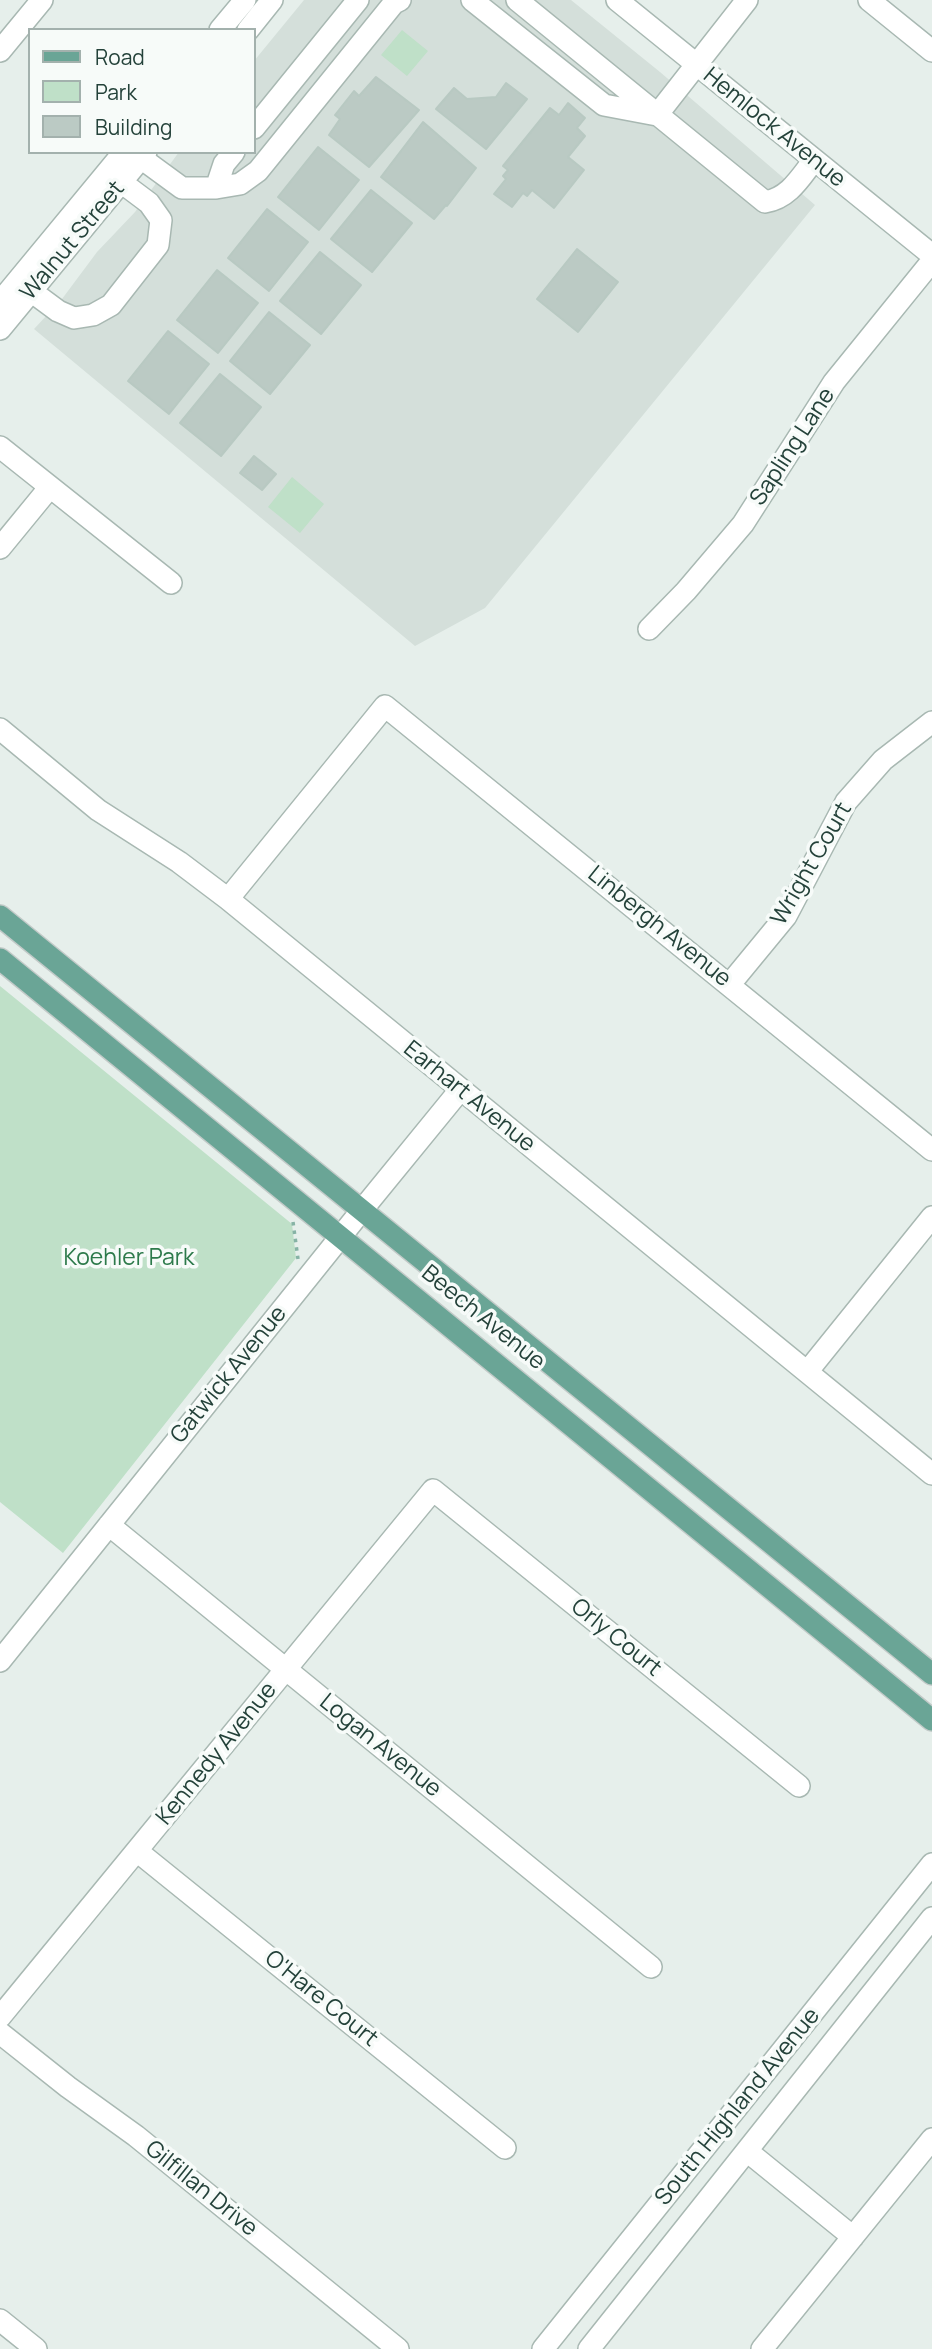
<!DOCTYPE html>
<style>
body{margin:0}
#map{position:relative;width:932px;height:2349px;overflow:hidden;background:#e6efeb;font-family:Manrope,sans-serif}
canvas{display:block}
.legend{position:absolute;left:28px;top:28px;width:228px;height:126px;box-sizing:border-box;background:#f7fbf9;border:2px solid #a3b1ad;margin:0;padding:9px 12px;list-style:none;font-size:21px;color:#24423a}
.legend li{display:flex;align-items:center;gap:14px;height:35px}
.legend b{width:35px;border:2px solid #a3b1ad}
</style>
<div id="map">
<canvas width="932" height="2349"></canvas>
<ul class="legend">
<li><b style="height:9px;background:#6aa596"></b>Road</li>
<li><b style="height:19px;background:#bfe0c8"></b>Park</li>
<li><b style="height:19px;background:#bbcac4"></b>Building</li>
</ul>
</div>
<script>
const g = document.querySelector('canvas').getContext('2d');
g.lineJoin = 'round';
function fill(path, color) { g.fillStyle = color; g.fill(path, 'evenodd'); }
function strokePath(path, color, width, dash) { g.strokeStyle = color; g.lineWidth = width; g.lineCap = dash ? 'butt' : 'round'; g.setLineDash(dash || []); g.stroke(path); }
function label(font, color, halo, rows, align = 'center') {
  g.font = font + ' Manrope,sans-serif'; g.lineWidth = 7; g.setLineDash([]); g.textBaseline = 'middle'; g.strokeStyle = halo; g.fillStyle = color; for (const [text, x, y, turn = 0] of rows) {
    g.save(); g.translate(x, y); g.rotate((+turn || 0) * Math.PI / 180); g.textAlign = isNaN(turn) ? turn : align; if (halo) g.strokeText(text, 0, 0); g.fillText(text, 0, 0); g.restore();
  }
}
const built = new Path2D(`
 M304,0h267l89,72 155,133 -330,403 -70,38 -381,-317 28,-30 35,-47 38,-40 44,-60h75v-91z`);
const green = new Path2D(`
 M402,30l26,21 -21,25 -26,-21z
 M292,477l32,27 -24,29 -32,-26z
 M0,986l292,238 4,34 -233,295 -63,-51z`);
const building = new Path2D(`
 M376,77l43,33 -50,57 -40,-32 11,-16 -5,-4 19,-24 5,5z
 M506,83l21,16 -41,50 -50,-40 18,-21 13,11 29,-2z
 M568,103l17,15 -8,10 8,8 -17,21 16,13 -30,38 -22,-18 -5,6 -4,-3 -11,14 -18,-13 12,-15 -3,-3 5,-6 -5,-4 47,-58 9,7z
 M423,122l53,46 -29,38 -1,-1 -12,14 -53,-42z
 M318,147l41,33 -40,50 -41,-33z
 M371,190l41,33 -40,49 -41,-33z
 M267,209l41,33 -39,49 -41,-33z
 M577,249l41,33 -40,50 -41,-33z
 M320,252l41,33 -40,49 -41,-33z
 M217,270l41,33 -40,50 -41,-33z
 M269,312l41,33 -40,49 -40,-33z
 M168,331l41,33 -40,50 -41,-33z
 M220,374l41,33 -40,49 -41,-33z
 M254,456l22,18 -14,16 -22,-17z`);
const path = new Path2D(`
 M293,1222l5,37`);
const minor = new Path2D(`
 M472,0l132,105 53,10 90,-115
 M517,0l248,202c24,-4 35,-24 49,-42
 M617,0l315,255
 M869,0l63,51
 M220,30l25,-30
 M248,30l24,-30
 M0,51l42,-51
 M254,128l104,-128
 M141,158l41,30h34l24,-4 18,-13 136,-168 6,-3
 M216,188l8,-24 10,-12
 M31,291l27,20 16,7 19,-3 18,-10 47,-60 3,-25 -12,-17 -28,-21
 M0,302l124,-150
 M0,329l146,-177
 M0,447l171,136
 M0,548l50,-61
 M649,629l37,-38 57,-67 91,-142 98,-121
 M0,729l98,81 81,52 49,37 704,575
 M228,899l157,-193 547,444
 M730,984l56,-68 60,-114 37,-42 49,-38
 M807,1372l125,-155
 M109,1525l542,442
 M0,1661l362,-451 98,-120
 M137,1851l368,297
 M0,2017l433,-527 366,296
 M0,2033l68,54 68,49 262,213
 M747,2151l106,86
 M0,2320l36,29
 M543,2349l389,-485
 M589,2349l343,-431
 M762,2349l170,-210`);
const major = new Path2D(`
 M0,916l932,758
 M0,959l932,761`);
const streetNames = [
 ["Hemlock Avenue",774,128,39],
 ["Walnut Street",73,241,-50],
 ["Sapling Lane",793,447,-57],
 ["Wright Court",812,864,-60],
 ["Linbergh Avenue",659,927,39],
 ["Earhart Avenue",469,1097,39],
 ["Beech Avenue",483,1318,39],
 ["Gatwick Avenue",229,1375,-51],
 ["Orly Court",616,1638,39],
 ["Logan Avenue",380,1746,39],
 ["Kennedy Avenue",217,1754,-51],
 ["O'Hare Court",321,1999,39],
 ["South Highland Avenue",738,2107,-51],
 ["Gilfillan Drive",201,2189,39]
];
const parkNames = [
 ["Koehler Park",129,1259]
];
fill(built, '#d4dfda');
fill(green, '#bfe0c8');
fill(building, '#bbcac4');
strokePath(building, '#b8c9c2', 2);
strokePath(minor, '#a8b8b2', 24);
strokePath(major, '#c2cac8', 24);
strokePath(path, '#86b3a5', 3.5, [3.5, 5]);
strokePath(minor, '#fff', 21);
strokePath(major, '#6aa596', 21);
label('23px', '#24423a', '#f7fbf9', streetNames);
label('23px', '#2d7a4b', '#f7fbf9', parkNames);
</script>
